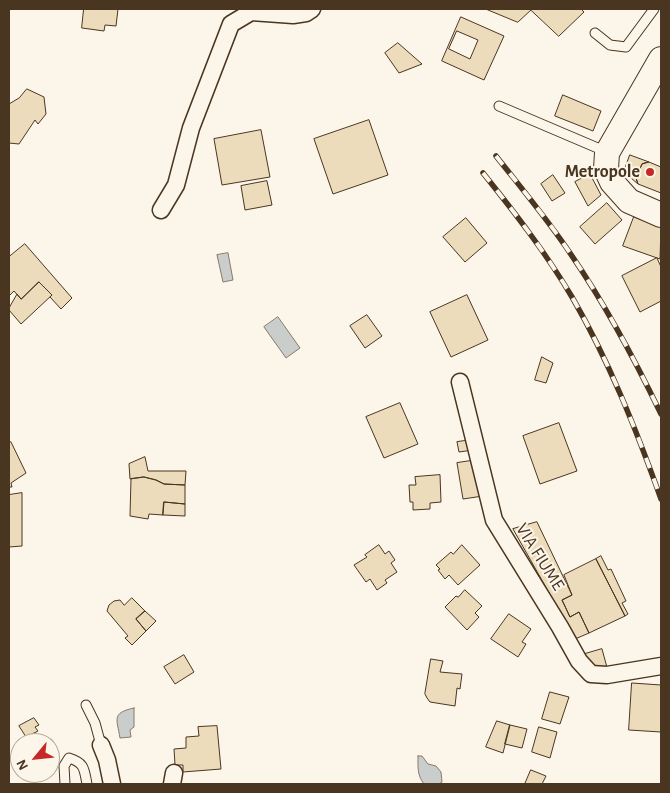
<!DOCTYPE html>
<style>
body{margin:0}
#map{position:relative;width:670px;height:793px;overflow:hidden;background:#fbf6e9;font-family:"Alegreya Sans",sans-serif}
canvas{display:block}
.frame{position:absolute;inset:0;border:10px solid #4a3520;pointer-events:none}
.north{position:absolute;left:10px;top:733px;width:50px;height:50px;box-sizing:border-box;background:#fbf6e9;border:1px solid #b4a999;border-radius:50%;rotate:242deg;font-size:14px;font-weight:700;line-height:20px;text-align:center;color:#4a3520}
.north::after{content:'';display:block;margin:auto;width:18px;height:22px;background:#c62828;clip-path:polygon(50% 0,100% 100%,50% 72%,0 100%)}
</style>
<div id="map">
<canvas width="670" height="793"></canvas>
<div class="frame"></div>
<div class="north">N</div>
</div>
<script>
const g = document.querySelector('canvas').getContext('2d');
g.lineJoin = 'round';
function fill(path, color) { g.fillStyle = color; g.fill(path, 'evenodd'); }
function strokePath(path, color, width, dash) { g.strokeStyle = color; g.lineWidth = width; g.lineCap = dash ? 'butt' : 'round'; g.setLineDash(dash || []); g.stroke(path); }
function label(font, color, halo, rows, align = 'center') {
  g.font = font + ' "Alegreya Sans",sans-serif'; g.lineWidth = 4; g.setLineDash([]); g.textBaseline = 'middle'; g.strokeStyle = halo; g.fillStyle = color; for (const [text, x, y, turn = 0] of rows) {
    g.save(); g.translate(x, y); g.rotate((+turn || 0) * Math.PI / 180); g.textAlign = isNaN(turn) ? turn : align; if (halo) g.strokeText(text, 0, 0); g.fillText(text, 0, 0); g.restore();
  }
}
const water = new Path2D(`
 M228,253l5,27 -10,2 -6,-27z
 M278,317l22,31 -14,10 -22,-31z
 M134,708v19l-4,3 1,7 -11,1c-3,-19 -9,-25 14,-30z
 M418,756h4l6,8 8,2 5,6 1,10 -3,2h-15c-7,-9 -6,-17 -6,-28z`);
const building = new Path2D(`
 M84,9h34l-2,17 -11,-1 -1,6 -22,-3z
 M486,9h44l1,1 -13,12z
 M530,9h51l3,3 -25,24z
 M461,17l43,19 -20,44 -42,-19z
 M457,31l21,9 -8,19 -21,-10z
 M398,43l24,21 -23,9 -14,-20z
 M27,89l17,8 2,17 -8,10 -3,-4 -16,24 -10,-1v-39l10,-6z
 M563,95l38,16 -8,20 -38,-15z
 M369,120l19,55 -55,19 -19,-55z
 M261,130l9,47 -48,8 -8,-46z
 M630,155l19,7 -7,2 -6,14 2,6 -14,-12z
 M649,162l12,5v26l-23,-9 -2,-6 6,-14z
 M590,174l11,21 -13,11 -13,-24z
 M553,175l12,18 -13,8 -11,-17z
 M267,181l5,24 -27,5 -4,-24z
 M607,203l15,17 -27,24 -15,-17z
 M634,217l27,10 -1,32 -37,-13z
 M466,218l21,25 -22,19 -22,-25z
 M25,244l47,54 -11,11 -11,-12 2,-2 -13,-13 -18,17 -7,-8 -5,5v-39z
 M657,258l4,9v34l-21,11 -18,-36z
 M39,282l13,13 -31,29 -12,-14v-2l8,-14 4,5z
 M467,295l21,45 -37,17 -21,-45z
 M367,315l15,21 -17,12 -15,-22z
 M542,357l11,6 -7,20 -11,-3z
 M400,403l18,41 -34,14 -18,-41z
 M559,423l18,48 -37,13 -17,-48z
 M472,440l1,10 -14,2 -2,-10z
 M11,442l15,31 -15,10 1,4h-3v-44z
 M145,457l3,14h38l-1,14 -21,-1 -8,-4 -12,-3 -14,2 -1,-15z
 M477,460l6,36 -20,3 -6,-36z
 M440,475l1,27 -11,1v6l-17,1v-8h-3l-1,-17h7l-1,-8z
 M144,477l12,3 8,4 21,1v19l-21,-2 -1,13 -14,-1 -1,5 -18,-3 1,-37z
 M22,493v53l-13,1v-52z
 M164,502l21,2v12l-22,-1z
 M537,522l35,73 -10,5 8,17 9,-5 10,21 -14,6 -62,-110z
 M379,545l6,9 4,-3 6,9 -4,3 6,9 -12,8 2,3 -10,7 -7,-11 -4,3 -12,-17 13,-8 -2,-2z
 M462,545l18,20 -22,20 -9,-10 -4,4 -7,-9 2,-1 -4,-4 15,-13 2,2z
 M601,556l7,14 3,-1 15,32 -4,2 6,11 -3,2 -29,-57z
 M596,559l29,57 -36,17 -10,-21 -9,5 -8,-17 10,-5 -8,-20z
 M465,590l17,16 -7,7 4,4 -12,13 -22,-23 11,-11 2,1z
 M132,598l13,13 -9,8 10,12 -14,14 -7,-7 3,-2 -21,-25 2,-6 5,-4 6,-1 4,5z
 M145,611l11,10 -10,10 -10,-12z
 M509,614l22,15 -9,13 4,2 -8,13 -27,-18z
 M602,649l6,22 -12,3 -11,-20z
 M184,655l10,17 -19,12 -11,-17z
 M431,659l12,2 -3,11 22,2 -2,15 -3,-1 -2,18 -25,-4 -3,-4 -2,-4z
 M632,683l29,2v47l-32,-2z
 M550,692l19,5 -9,27 -18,-5z
 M34,718l5,7 -4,2 3,4 -12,6 -7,-11z
 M497,721l13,4 -7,28 -17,-6z
 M510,725l17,4 -5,19 -17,-4z
 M217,726l4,43 -38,3v-7h-8l-1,-16 12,-1v-11l13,-1 -1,-9z
 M539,727l18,5 -7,26 -18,-6z
 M531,770l15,6 -4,8h-17z`);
const service = new Path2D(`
 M595,33l15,12 16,2 28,-38
 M499,106l108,46
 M86,705l9,18 6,22
 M65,784l-1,-18 5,-8c16,5 15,11 18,26`);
const minor = new Path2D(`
 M161,210l15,-25 15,-57 40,-104 20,-12 42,3 13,-2 6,-4
 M460,382l34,138 66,107 19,34 12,13 16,1 54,-9
 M101,745l6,15 5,24
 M172,784l2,-11`);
const secondary = new Path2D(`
 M661,59l-54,94 -1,16 6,13 17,19 32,14`);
const rail = new Path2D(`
 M496,156c26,33 53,65 76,100 34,50 63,104 89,158
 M483,173c32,40 63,80 89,124 37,64 64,132 89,202`);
const markers = [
 [650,172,5,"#c62828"]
];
const poiNames = [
 ["Metropole",640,172]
];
const streetNames = [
 ["VIA FIUME",540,557,58]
];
fill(water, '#c9cecd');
strokePath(water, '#887966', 1);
fill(building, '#ecdcbc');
strokePath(building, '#4a3520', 1);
strokePath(service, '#4a3520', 11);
strokePath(minor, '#4a3520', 19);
strokePath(secondary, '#4a3520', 26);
strokePath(service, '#fbf6e9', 9);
strokePath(minor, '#fbf6e9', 16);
strokePath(secondary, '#fbf6e9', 24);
strokePath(rail, '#4a3520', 5.5);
strokePath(rail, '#fbf6e9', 4, [11]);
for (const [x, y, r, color] of markers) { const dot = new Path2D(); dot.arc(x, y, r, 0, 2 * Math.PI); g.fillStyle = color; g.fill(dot); strokePath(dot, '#fbf6e9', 2); }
label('bold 18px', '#4a3520', '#fbf6e9', poiNames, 'right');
label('18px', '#4a3520', '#fbf6e9', streetNames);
</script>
